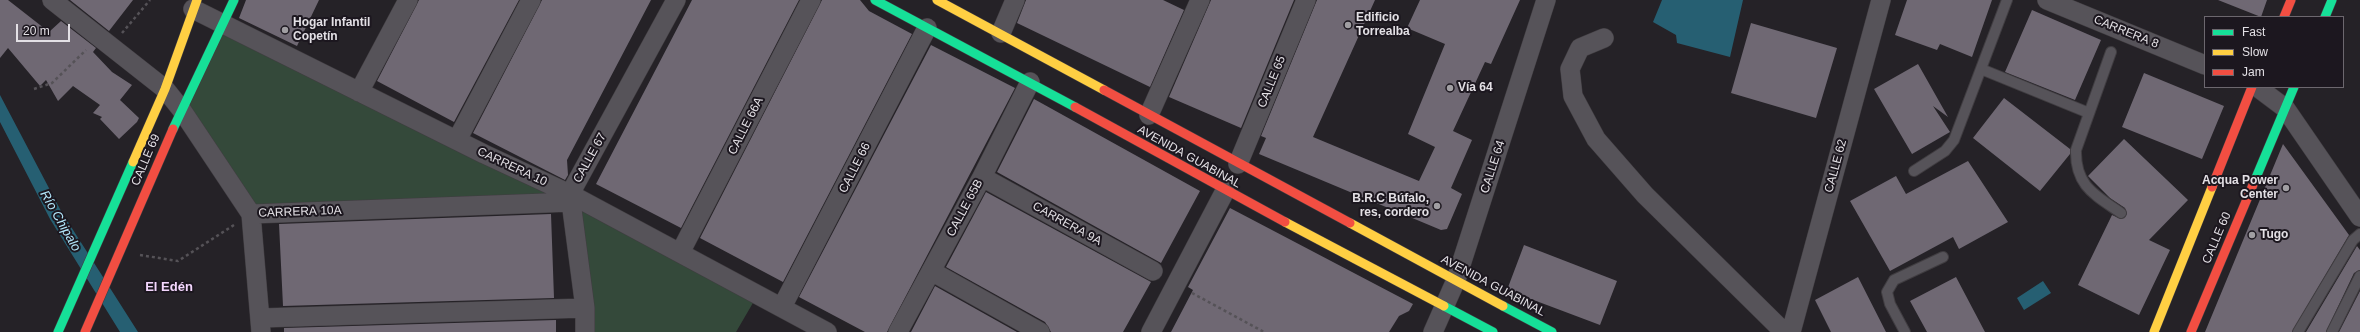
<!DOCTYPE html>
<meta charset="utf-8">
<style>
body{margin:0}
#map{position:relative;width:2360px;height:332px;overflow:hidden;background:#252227;font-family:Helvetica,sans-serif}
canvas{display:block}
.legend{position:absolute;left:2204px;top:16px;width:140px;height:72px;box-sizing:border-box;background:#1c171f;border:1px solid #6c676e;margin:0;padding:5px 7px;list-style:none;font-size:12px;color:#e3e0e5}
.legend li{display:flex;align-items:center;gap:8px;height:20px}
.legend b{width:20px;border:1px solid #6c676e}
.scale{position:absolute;left:16px;top:24px;width:54px;height:18px;box-sizing:border-box;border:2px solid #e3e0e5;border-top:0;padding-left:5px;font-size:12px;line-height:14px;white-space:nowrap;color:#e3e0e5;-webkit-text-stroke:3px #1c171f;paint-order:stroke}
</style>
<div id="map">
<canvas width="2360" height="332"></canvas>
<ul class="legend">
<li><b style="height:5px;background:#16e098"></b>Fast</li>
<li><b style="height:5px;background:#ffcf43"></b>Slow</li>
<li><b style="height:5px;background:#f24e42"></b>Jam</li>
</ul>
<div class="scale">20 m</div>
</div>
<script>
const g = document.querySelector('canvas').getContext('2d');
g.lineJoin = 'round';
function fill(path, color) { g.fillStyle = color; g.fill(path, 'evenodd'); }
function strokePath(path, color, width, dash) { g.strokeStyle = color; g.lineWidth = width; g.lineCap = dash ? 'butt' : 'round'; g.setLineDash(dash || []); g.stroke(path); }
function label(font, color, halo, rows, align = 'center') {
  g.font = font + ' Helvetica,sans-serif'; g.lineWidth = 4; g.setLineDash([]); g.textBaseline = 'middle'; g.strokeStyle = halo; g.fillStyle = color; for (const [text, x, y, turn = 0] of rows) {
    g.save(); g.translate(x, y); g.rotate((+turn || 0) * Math.PI / 180); g.textAlign = isNaN(turn) ? turn : align; if (halo) g.strokeText(text, 0, 0); g.fillText(text, 0, 0); g.restore();
  }
}
const green = new Path2D(`
 M224,25l533,271 -21,36h-151l-13,-130 -321,12 -70,-105z`);
const water = new Path2D(`
 M1662,0h81l-13,57 -53,-14 -1,-8 -23,-13z
 M0,95l61,116 77,121h-18l-70,-113 -50,-97z
 M2043,281l8,12 -27,17 -7,-12z`);
const building = new Path2D(`
 M0,0h8l41,32 12,-11 35,27 -3,4 19,20 20,13 -12,15 19,18 -2,4 -18,17 -19,-20 2,-2 -9,-4 7,-8 -27,-19 -15,15 -12,-21 -6,6 -32,-38 -8,10z
 M70,0h63l-24,31z
 M246,0h73l-22,46 -58,-28z
 M419,0h100l-65,122 -77,-41z
 M542,0h109l-84,160 1,15 -3,5 -92,-47z
 M692,0h107l-118,228 -85,-44z
 M822,0h38l9,11 43,23 -129,248 -83,-44z
 M1026,0h137l21,10 -34,77 -133,-64z
 M1211,0h83l-53,128 -72,-31z
 M1317,0h58l-62,137 106,44 16,-34 -27,-13 37,-90 -38,-16 13,-28h100l-29,64 -6,-2 -32,69 19,9 -21,48 11,6 -15,35 -6,1 -182,-76 7,-16 -5,-2z
 M1907,0h85l-20,57 -32,-13 -3,6 -42,-15z
 M2218,0h49l-6,17z
 M2032,10l69,30 -26,60 -70,-28z
 M1751,23l86,25 -21,70 -85,-25z
 M931,45l84,43 -128,244h-22l-66,-35z
 M1918,64l30,53 -15,-11 17,26 -38,22 -38,-65z
 M2144,73l80,33 -22,53 -80,-32z
 M2004,98l66,51v5l-30,37 -67,-53z
 M1034,99l166,92 -39,72 -164,-91z
 M2124,139l64,61 -39,40 21,10 -31,65 -61,-30 34,-70 9,4 6,-5 -2,-6 -15,-10 -22,-22z
 M2283,144l66,91 -57,97h-87z
 M1968,161l40,61 -49,27 -6,-12 -63,34 -40,-70 46,-25 10,18z
 M986,192l165,90 -28,50h-72l-6,-10 -99,-55z
 M1230,208l183,96 -4,7 -10,5 -10,16h-218l22,-42 -5,-3z
 M551,214l3,84 -271,8 -4,-82z
 M1524,245l93,36 -17,44 -93,-35z
 M2357,246l3,4v20l-6,3 -28,59h-20z
 M1858,277l28,55h-55l-16,-32z
 M1956,277l29,55h-58l-17,-31z
 M935,286l82,46h-106z
 M2360,291v41h-21z
 M556,320v12h-272v-4z`);
const path = new Path2D(`
 M122,33l28,-33
 M34,89l18,-6 34,-33
 M140,255l38,6 56,-36
 M1192,293l72,39`);
const lane = new Path2D(`
 M2111,52l-35,98c-1,36 19,45 45,63
 M1981,69l108,44
 M1914,171l31,-20 9,-11 53,-140
 M1905,332l-15,-28 -3,-12 7,-12 49,-23
 M2298,332l55,-92 7,-6
 M2332,332l28,-56`);
const street = new Path2D(`
 M52,0l113,89 16,20 70,105 10,118
 M2047,0l158,65
 M193,9l291,145 86,40 257,138
 M1001,33l14,-33
 M1604,38l-24,10 -10,21 3,27 23,43 49,56 139,137
 M2257,87l28,21 75,109
 M359,92l49,-92
 M1149,115l51,-115
 M457,140l74,-140
 M1238,164l68,-164
 M982,177l171,94
 M251,214l321,-12
 M680,253l131,-253
 M931,271l109,61
 M782,307l145,-279
 M261,318l324,-10
 M585,332v-24l-15,-114 106,-194
 M898,332l84,-155 48,-95
 M1151,332l74,-141
 M1433,332l23,-52 90,-280
 M1791,332l90,-332`);
const fast = new Path2D(`
 M875,0l200,107
 M2325,17l7,-17
 M173,129l61,-129
 M2255,180l39,-93
 M1444,306l49,26
 M1503,306l49,26
 M58,332l75,-170`);
const slow = new Path2D(`
 M937,0l167,90
 M133,162l32,-73 32,-89
 M1285,222l159,84
 M1350,223l153,83
 M2154,332l58,-145`);
const jam = new Path2D(`
 M2284,17l7,-17
 M1104,90l246,133
 M1075,107l210,115
 M2212,187l40,-100
 M85,332l88,-203
 M2191,332l64,-152`);
const markers = [
 [1348,25,4,"#a09ea2"],
 [285,30,4,"#a09ea2"],
 [1450,88,4,"#a09ea2"],
 [2286,188,4,"#a09ea2"],
 [1437,206,4,"#a09ea2"],
 [2252,235,4,"#a09ea2"]
];
const poiNames = [
 ["Edificio",1356,18],
 ["Torrealba",1356,32],
 ["Hogar Infantil",293,23],
 ["Copetín",293,37],
 ["Vía 64",1458,88],
 ["Acqua Power",2278,181,"right"],
 ["Center",2278,195,"right"],
 ["B.R.C Búfalo,",1429,199,"right"],
 ["res, cordero",1429,213,"right"],
 ["Tugo",2260,235]
];
const streetNames = [
 ["CARRERA 8",2126,32,22],
 ["CALLE 65",1272,82,-68],
 ["CALLE 66A",746,126,-63],
 ["AVENIDA GUABINAL",1189,157,29],
 ["CALLE 67",590,158,-61],
 ["CALLE 69",146,160,-67],
 ["CALLE 62",1836,166,-75],
 ["CARRERA 10",512,167,25],
 ["CALLE 64",1493,167,-72],
 ["CALLE 66",855,168,-63],
 ["CALLE 65B",965,208,-62],
 ["CARRERA 10A",300,212,-2],
 ["CARRERA 9A",1067,224,29],
 ["CALLE 60",2217,238,-67],
 ["AVENIDA GUABINAL",1493,286,28]
];
const waterNames = [
 ["Río Chipalo",60,221,60]
];
const neighbourhoodNames = [
 ["El Edén",169,287]
];
fill(green, '#34493a');
fill(water, '#265f72');
fill(building, '#6f6873');
strokePath(lane, '#403d41', 12);
strokePath(street, '#403d41', 20);
strokePath(fast, '#403d41', 10);
strokePath(slow, '#403d41', 10);
strokePath(jam, '#403d41', 10);
strokePath(path, '#555257', 2.5, [3, 3]);
strokePath(lane, '#565359', 10);
strokePath(street, '#565359', 19);
strokePath(fast, '#16e098', 9);
strokePath(slow, '#ffcf43', 9);
strokePath(jam, '#f24e42', 9);
for (const [x, y, r, color] of markers) { const dot = new Path2D(); dot.arc(x, y, r, 0, 2 * Math.PI); g.fillStyle = color; g.fill(dot); strokePath(dot, '#1c171f', 1.5); }
label('bold 12px', '#e3e0e5', '#1c171f', poiNames, 'left');
label('12px', '#e3e0e5', '#1c171f', streetNames);
label('italic 13px', '#b2e7fb', '#1c171f', waterNames);
label('bold 13px', '#f3d6fd', '#1c171f', neighbourhoodNames);
</script>
